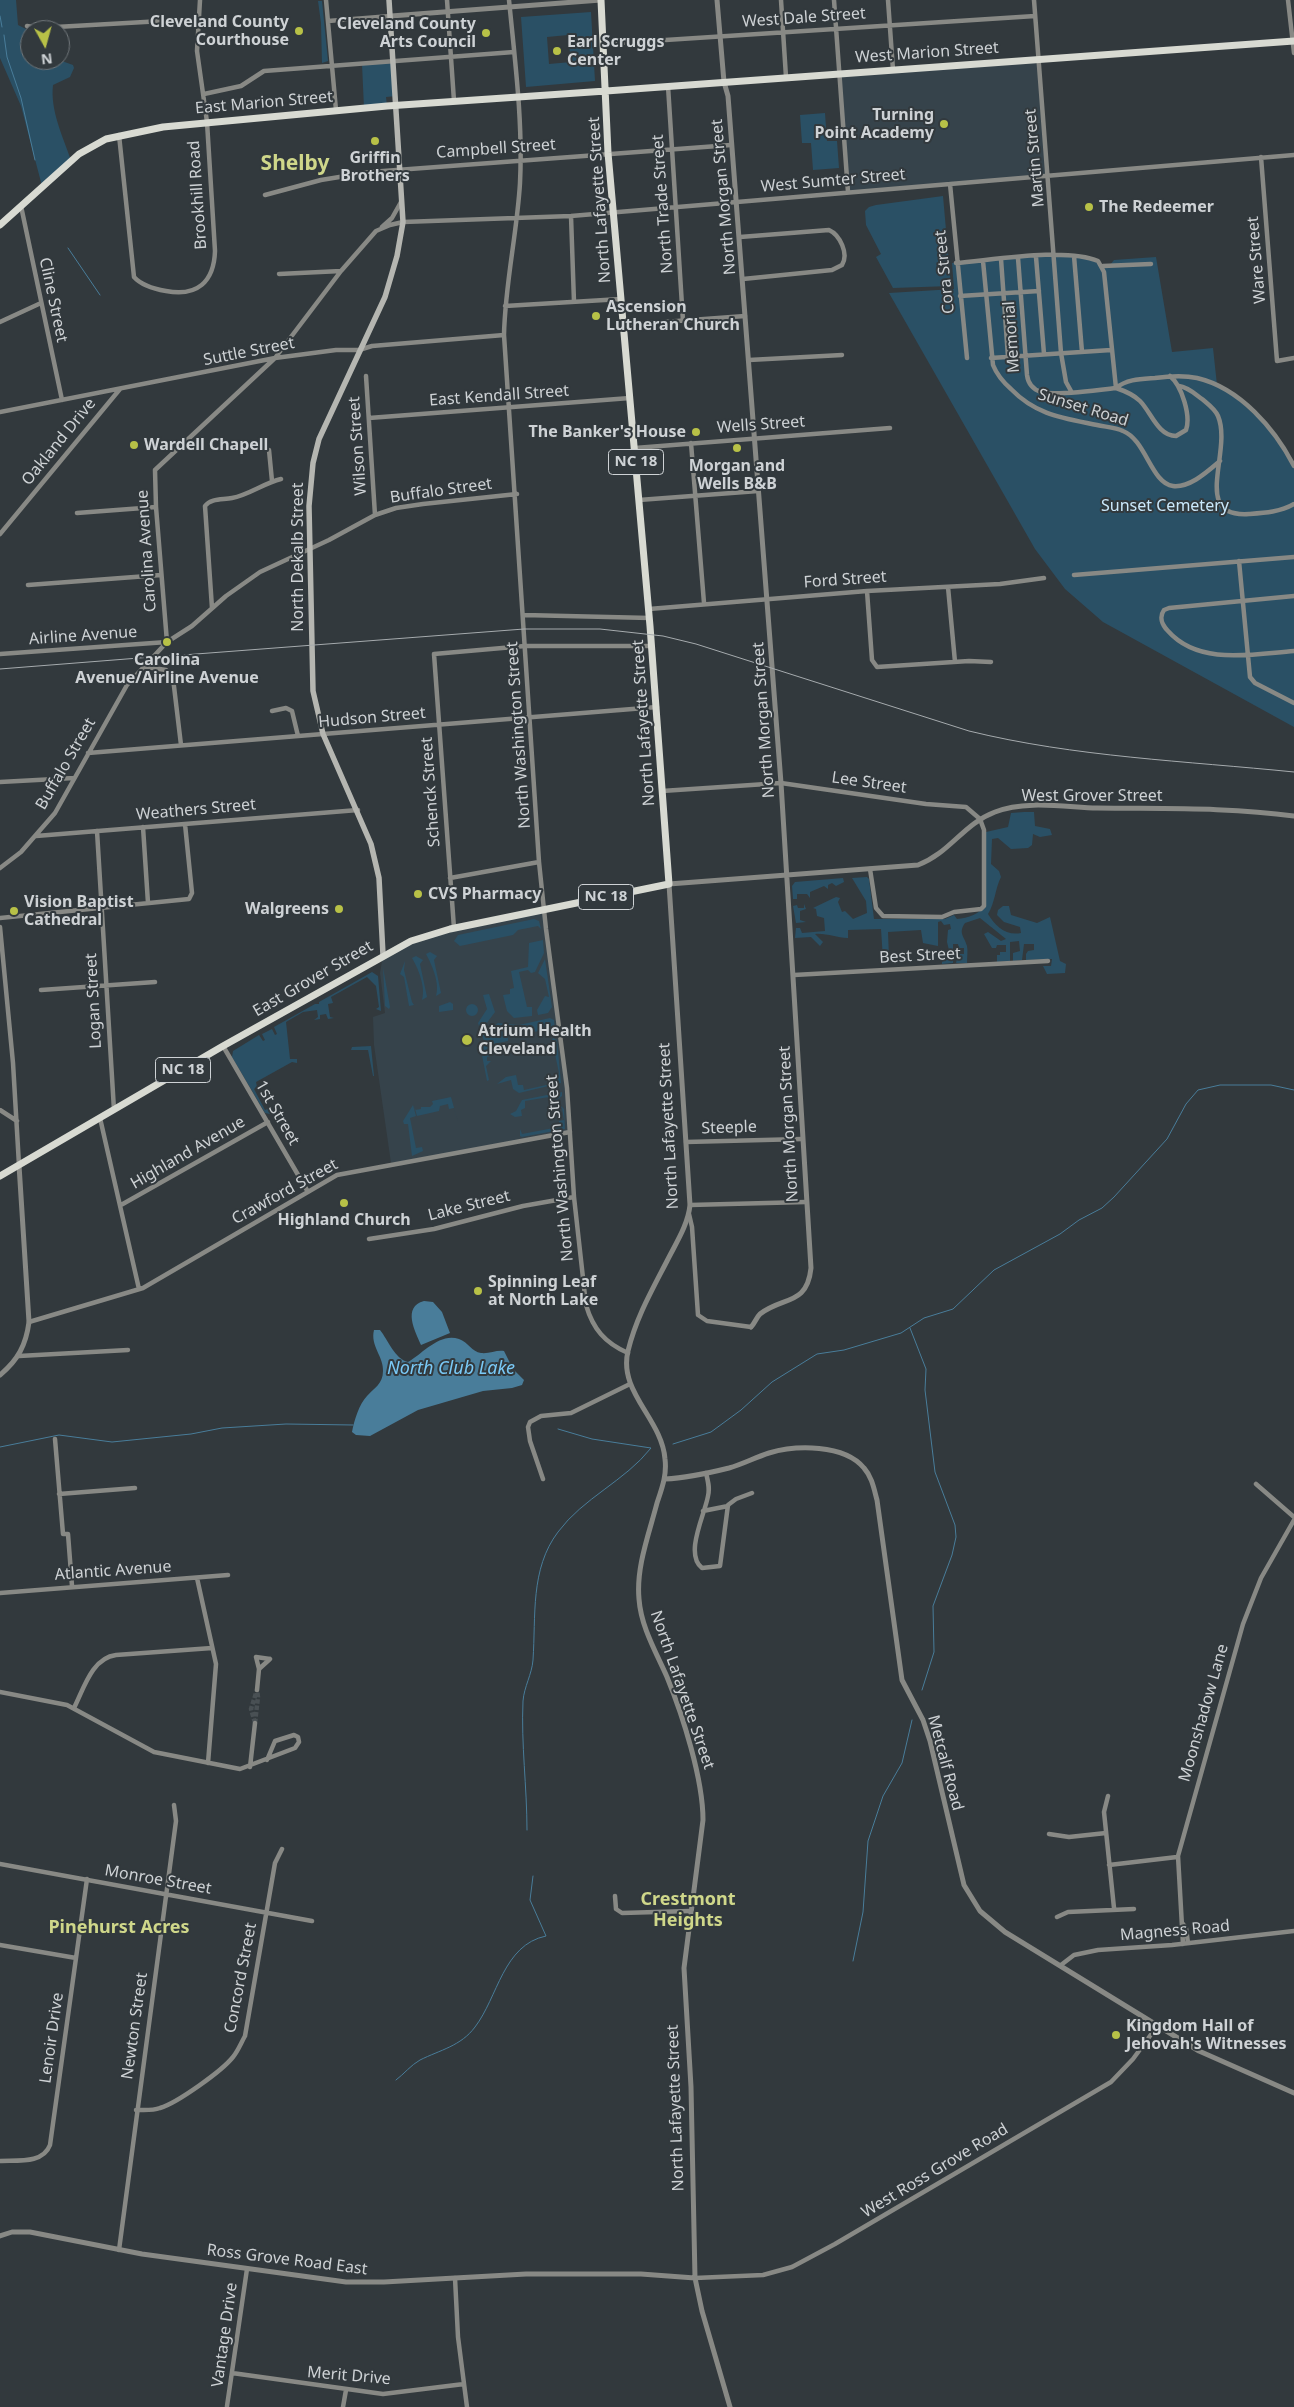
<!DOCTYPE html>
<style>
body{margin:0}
#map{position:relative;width:1294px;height:2407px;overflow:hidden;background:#32393d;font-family:"Noto Sans",sans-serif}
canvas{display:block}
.north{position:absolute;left:20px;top:20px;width:50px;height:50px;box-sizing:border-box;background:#32393d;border:1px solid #70767a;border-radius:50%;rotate:173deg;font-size:14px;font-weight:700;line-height:20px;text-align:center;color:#ced2d5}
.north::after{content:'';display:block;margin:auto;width:18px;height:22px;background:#b8c147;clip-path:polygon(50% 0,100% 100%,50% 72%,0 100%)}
</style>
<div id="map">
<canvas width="1294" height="2407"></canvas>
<div class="north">N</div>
</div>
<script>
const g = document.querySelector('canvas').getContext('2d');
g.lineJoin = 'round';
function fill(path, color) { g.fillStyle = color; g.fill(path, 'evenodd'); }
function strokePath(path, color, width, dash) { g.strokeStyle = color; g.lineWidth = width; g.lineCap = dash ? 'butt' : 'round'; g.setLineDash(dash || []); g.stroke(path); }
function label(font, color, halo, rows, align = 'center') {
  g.font = font + ' "Noto Sans",sans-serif'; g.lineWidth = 4; g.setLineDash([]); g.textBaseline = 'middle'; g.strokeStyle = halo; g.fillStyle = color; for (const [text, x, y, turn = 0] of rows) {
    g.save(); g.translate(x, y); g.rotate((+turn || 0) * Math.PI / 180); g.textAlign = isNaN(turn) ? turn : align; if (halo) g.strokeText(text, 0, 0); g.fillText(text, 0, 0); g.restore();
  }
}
const built = new Path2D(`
 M1039,59l10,116 -201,17 -7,-119z
 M543,910l24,178 3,44 -179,31 -17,-118 -1,-28 12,-4 -5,-40 3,-18 28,-14z`);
const green = new Path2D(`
 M0,0h16l2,25 12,6v29h29l14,5 1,3 -4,9 -17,8c-3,25 10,52 18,75l-29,26 -21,-80 -21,-48z
 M322,1l6,60 -6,2 -1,-40 -3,-22z
 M591,12l4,69 -69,6 -5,-70zM568,35l3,27 -22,2 -2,-27z
 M394,61l2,35 -10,1 1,9 -23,2 -2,-44z
 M825,113l2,28h10l2,27 -26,2 -2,-27h-9l-2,-28z
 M943,196l8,90 -58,2 -17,-31 5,-3 -15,-29 -1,-14 4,-4 7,-2z
 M1054,255l34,2 15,9 7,-1 4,-5 42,-3 16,95 41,-4 4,37 10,5 38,34 29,42v261l-191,-105 -38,-33 -30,-40 -146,-256 65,-4 -2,-26z
 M1024,812h10l1,14 15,3 2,6 -12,2 -7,-3 -1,11 -4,3 -17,1 -13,-11 -6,1 -1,25 8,7 2,6c-6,12 -6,26 -13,37 7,12 18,22 33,19l-1,-6 -16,-5 -7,-7 1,-5 5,-4h6l2,9 26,8 13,-6 10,44 6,3 -1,9 -18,1 -4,-8h8l1,-7 -26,1v-6l2,-3 6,-1v-6h-10l-2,16 -9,1v-8l7,-2 -1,-10 -9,1v19l-13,1v-7h3v-3h6v-7h-9l-1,3h-4l-8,-14 4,-2 13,9 5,-2 -26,-21 -15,5c-7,10 -1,13 2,23 1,5 0,12 0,17h-11l2,-9h6v-6h-5l-1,-4h-5v19l-11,1v-8l8,-2 -3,-12 1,-12 3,-1 -1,-5 -6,1 -3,-4 -3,1v24l-15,-3 -2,-13 -33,2 1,26 -6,1 -2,-30 -33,1v8c-12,0 -21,-5 -33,-4l8,8 -3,4 -9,-9 -16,1 1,-10h4l2,5 23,-2 -1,-13 -7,-2 -1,-7 -3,-1 23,-11 4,1 -2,4 4,10 3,-1 8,8 14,-6 -1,-12 -14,-23 15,-1 2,2 5,40h71l9,-4 3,4c11,-1 23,-5 29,-15v-72l22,-5 3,-14z
 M843,878l1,4 -8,4 -4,-3 -4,2v4l-4,-3 -14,6v6l-3,-4h-10v5h-4l-1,-13 3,-4z
 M804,904l2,5 -6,2v9l6,2 -10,1 -3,-17 4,-1 1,3h6z
 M534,919l5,2 2,8 -3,-3 -20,4 -5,5 -53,11 -6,-5 4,-6z
 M543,940l1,13 -9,19 -4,1 -3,-3 -9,2 8,35h5v9l-18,2 -7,-7 -4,-16 7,-1v-5l4,-1 -3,-17 17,-4 1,-24z
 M430,952l7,4 -3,4 7,33 -5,3c4,-13 -4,-31 -10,-42z
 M416,956l7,4 -3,4 7,33 -5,3c4,-13 -4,-32 -10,-42z
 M545,959l7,48 -4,6 -10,2 -1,-5 8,-14 4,1 -4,-18 -7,-6z
 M405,961l-1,9 8,32 2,3 -5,1 -5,-29 -4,-3z
 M383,967l7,40 -1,2 -4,-3z
 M372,972l6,4 3,35 -5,-2 3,-2 -3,-21 -9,-9 -36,20 2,6 -5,1 2,13 4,1 -6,1 -2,-5 -6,1v4l-6,1 4,-3 -1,-7 -14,2 -17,10 4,37h7v4l-5,-1 -36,20 1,5 -3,2 11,21 5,-2 3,1 -3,5 -5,-1 -33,-56 1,-6 26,-16 4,6 2,-1 -3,-6 10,-5 3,6 2,-1 -3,-7 41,-23h4v-2z
 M489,994l6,18 -9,12 4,5 8,-6 21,2 31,-7 4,2 1,10 -4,2 -2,-3 -41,8v4l-20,4 2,11 -3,1v4h4l-5,5 3,14 -2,1 -7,-36 4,-4 -6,-18 9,-14 -4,-14z
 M450,1002l3,2v6l-14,2v-6z
 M466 1010a6 6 0 1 1 12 0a6 6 0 1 1-12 0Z
 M553,1038l4,2 4,43 -42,10 -6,-4 -2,-9 -14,4 9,-7 10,-2 2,10h5l1,5 31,-7 -1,-4 5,-6 -7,-33z
 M371,1046l3,30h-1l-5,-26h-17l1,-3z
 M562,1092v4l-6,4 -1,-4 -30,5v7l-4,2 1,6 -7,1 -5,-3 6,-3 6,-11z
 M451,1097l7,25 -4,-14 -5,1 -1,-5 -8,2 -1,5 -22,5 -3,-11 1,5 6,-1v-2h9l3,-3 -1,-3z
 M413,1105l3,11 -6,2 6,30 6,-1 1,4 -11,5 -4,-32h-4l-1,-3z
 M561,1106l3,3 1,20 -43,8 -2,-1v-7l2,5 37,-7v-6l5,-1 -2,-12 -5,-1z`);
const water = new Path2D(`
 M424,1301l9,1 9,10 8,21 -29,12c-6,-14 -19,-38 3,-44z
 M374,1330h6c8,10 15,29 28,32 14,-8 32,-30 51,-23 9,3 13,13 22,14 8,1 15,-3 23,-2l9,18 11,11 -2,5 -10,3 -29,3 -65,19 -48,26 -14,-1 -4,-3c2,-11 7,-28 15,-36 7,-8 16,-12 16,-25 1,-14 -13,-25 -9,-41z`);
const stream = new Path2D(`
 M0,16l2,11
 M4,35l3,22 14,41 14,62
 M68,248l32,47
 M910,1328l16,41 -1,21 10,82 20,53 1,12 -4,18 -19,51 1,46 -12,38
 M673,1444l38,-12 30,-22 31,-28 45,-28 27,-4 57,-17 23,-15 29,-9 41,-39 66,-36 19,-14 23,-12 12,-11 53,-58 19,-35 12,-14 22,-5h51l23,5
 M0,1447l59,-12 53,7 79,-8 31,-6 64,-4 67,1
 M527,1830c0,-43 -6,-86 -4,-129 1,-14 9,-27 10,-41 3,-44 -3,-91 25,-128 25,-34 67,-51 93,-84l-59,-9 -34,-10
 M853,1961l10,-49 5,-71 15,-45 19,-33 10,-43
 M396,2080c8,-6 15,-15 24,-20 20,-10 41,-14 55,-33 23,-30 28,-82 71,-91l-16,-36 3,-24`);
const minorTunnel = new Path2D(`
 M255,1723l-4,-14 6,-19
 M255,1723l3,-26 -1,-7`);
const minor = new Path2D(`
 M326,0l10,110
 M447,0l7,101
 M509,0c6,61 14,122 11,183 -3,51 -15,101 -16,152l35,527 7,67 21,159 7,109 12,108c7,24 19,38 42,48
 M781,0l5,77
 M834,0l14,192
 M888,0l5,70
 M1034,0l27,353 5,29 5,9
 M1288,0l6,53
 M328,21l63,-5
 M27,26l11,2 160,-9
 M604,44l431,-28
 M668,86l15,235
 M204,94l37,-8 23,-15 250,-19
 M119,135l15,142c8,9 20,12 32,14 31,6 48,-9 49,-40l-8,-129 -10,-71 3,-51
 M1261,157l16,204 17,-3
 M950,184l17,174
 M265,195l56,-15 49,-8 361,-27
 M21,206l41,194
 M571,216l3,86
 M382,227l10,-9 9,-16
 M740,237l89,-7c11,5 20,24 13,35l-10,5 -89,9
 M1074,256l8,96
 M1036,257l8,97
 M1018,258l9,117c1,8 5,14 14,17 14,4 58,-2 75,-4 9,3 17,6 24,13 11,11 18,35 36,35l10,-6c5,-14 -4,-44 -16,-54
 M1001,259l7,98
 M983,261l10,104c4,10 10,17 18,24 25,26 52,29 86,36 8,2 18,2 26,6 23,9 28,52 50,55 17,2 35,-15 47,-25
 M956,263c37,-3 110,-16 142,-2l6,11 12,116
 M1103,266l48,-2
 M279,274l62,-3
 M960,296l79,-5
 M505,306l116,-7
 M0,322l41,-19
 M623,325l122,-9
 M991,358l120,-8
 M749,360l93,-5
 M366,376l9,139
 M1179,386c9,1 16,8 23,13 6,5 13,10 16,17 15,36 -28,102 31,98 15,-1 32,-2 45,-10
 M1116,388c11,-9 25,-9 39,-10 14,-2 29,-3 42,0 43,10 78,51 97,88
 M0,412l275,-54 61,-8h23l13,-4 132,-11
 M369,418l261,-20
 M691,443l13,160
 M635,448l255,-20
 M269,450l3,31
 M639,500l119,-9
 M77,513l79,-6
 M0,534l120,-145
 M1239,561l11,116 5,6 39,20
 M1074,575l220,-18
 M28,585l133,-10
 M948,587l7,75
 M867,591l5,69 5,7 92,-6 22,1
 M1294,596l-125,12 -5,2c-5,7 -2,15 4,21 31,35 85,23 126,20
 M212,608l-7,-102c6,-8 18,-6 27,-8 17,-3 32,-15 49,-19
 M649,609l218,-18 133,-7 44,-6
 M524,615l126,3
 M0,654l167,-12 25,-16 34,-30 34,-24 69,-32 46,-25 21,-7 27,-4 94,-10
 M146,667l20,3 7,8 8,67
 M272,711l14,-3 6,3 6,25
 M88,753l569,-46
 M0,782l74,-4
 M662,791l119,-8 145,21 40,3 14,12 4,11v76l-3,3 -27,3 -12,5 -59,-1 -7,-8 -6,-39
 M143,827l5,76
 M97,831l17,279
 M36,836l322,-26
 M0,868l21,-16 34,-39 72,-128 40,-43 -11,-135 -1,-37 120,-112 66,-87 35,-40 14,-6 13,-3 168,-6 723,-61
 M450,878l89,-16
 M0,918l189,-19 3,-6 -7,-69
 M0,927l13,136 6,102
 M454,928l-20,-274 91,-8h127
 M794,975l254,-14
 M41,990l114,-8
 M223,1046l85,146
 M0,1110l17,11
 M100,1118l39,171
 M686,1142l116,-3
 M121,1205l147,-83
 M690,1205l116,-3
 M689,1214l3,13 6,88 9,6 44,6
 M369,1239l65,-10 89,-23 51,-9
 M29,1322l114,-34 194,-113 233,-43
 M19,1356l109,-6
 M55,1439l8,95h5l4,52
 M706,1473c2,8 4,15 2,23 -3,18 -24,58 -6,72l18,-2 8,-61 8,-6 16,-6
 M543,1479l-13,-38 -2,-14 2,-5 11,-6 30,-3 59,-29
 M1256,1484l38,33
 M59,1494l76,-6
 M703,1511l25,-5
 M197,1578l19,86 -8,99
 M0,1593l228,-18
 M259,1669l11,-10
 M257,1690l2,-21 -3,-12 14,2
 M0,1692l67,13 87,47 86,17 55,-21 4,-6 -1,-5 -4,-2 -19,6 -8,19
 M74,1708c10,-20 18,-50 42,-53l96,-7
 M250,1767l5,-44
 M1108,1796l-4,16 10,96
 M1049,1834l20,3 37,-4
 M0,1864l312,57
 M1109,1865l68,-8
 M615,1896l1,13 6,4 68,-2
 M1057,1917l11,-5 66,-3
 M1183,1924l3,4 2,15
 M1183,1944l-5,-88 65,-232 18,-46 33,-58
 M0,1945l76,13
 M1061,1965l13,-10 24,-5 74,-5 122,-14
 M136,2110c8,0 16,1 24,-2 17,-5 62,-37 73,-51 5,-6 8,-14 12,-21l30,-173 7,-14
 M0,2161c17,-1 43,3 50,-16l37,-266
 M119,2250l57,-429 -2,-16
 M455,2278l3,59 9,70
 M695,2278l68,-3 29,-8 43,-23 276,-162 22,-23 25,-34
 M232,2373l151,21 81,-10
 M227,2406l20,-137
 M343,2407l3,-17`);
const tertiary = new Path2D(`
 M717,0l7,82 4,14 53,687 30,485c-4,38 -28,28 -51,46 -4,4 -5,9 -9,13
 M391,16l210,-16
 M0,1375c18,-15 26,-30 29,-53l-10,-157
 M665,1479c21,-1 44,-6 64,-11 14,-4 27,-11 40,-15 27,-8 75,-9 95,15 8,9 10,21 13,32l25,180 21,40 7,21 34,144 16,26 25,21 194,119 95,42
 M0,2236l12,-4h18l112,22 204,28h38l142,-8h115l54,4
 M730,2407l-28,-96 -7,-33 -4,-191 -7,-119 19,-148c0,-41 -20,-104 -36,-143 -11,-25 -26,-50 -28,-78 -3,-32 10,-65 18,-96 5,-15 10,-28 8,-44 -3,-40 -47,-67 -37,-108 8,-33 24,-61 39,-90 9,-18 21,-36 23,-56l-21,-321 249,-19c32,-12 45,-41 77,-53 30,-12 70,-5 102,-4 65,1 132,-1 197,8`);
const secondary = new Path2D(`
 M383,955l-4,-77 -8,-34 -48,-110 -10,-43 -4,-185 4,-43 6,-24 66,-142 12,-41 6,-34 -14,-222`);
const primary = new Path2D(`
 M0,225l79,-71 27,-15 57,-12 224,-21 219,-15 688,-50
 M0,1176l223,-130 188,-105 39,-12 219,-45 -19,-258 -42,-473 -7,-153`);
const rail = new Path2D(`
 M170,656l354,-27h76l63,7 33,8 273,87c106,26 217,30 325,41
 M0,669l177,-14`);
const markers = [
 [299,31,5,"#b8c147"],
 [486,33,5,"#b8c147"],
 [557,51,5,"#b8c147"],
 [944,124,5,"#b8c147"],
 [375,141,5,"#b8c147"],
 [1089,207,5,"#b8c147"],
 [596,316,5,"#b8c147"],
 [696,432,5,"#b8c147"],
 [134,445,5,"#b8c147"],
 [737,448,5,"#b8c147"],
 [167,642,5,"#b8c147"],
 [418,894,5,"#b8c147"],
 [339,909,5,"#b8c147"],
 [14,911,5,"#b8c147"],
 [467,1040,6,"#b8c147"],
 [344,1203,5,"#b8c147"],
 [478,1291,5,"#b8c147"],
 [1116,2035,5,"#b8c147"]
];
const shields = [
 [636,462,55],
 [606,897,55],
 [183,1070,55]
];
const shieldNames = [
 ["NC 18",636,462],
 ["NC 18",606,897],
 ["NC 18",183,1070]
];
const streetNames = [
 ["West Dale Street",804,18,-4],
 ["West Marion Street",927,53,-4],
 ["East Marion Street",264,103,-5],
 ["Campbell Street",496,149,-4],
 ["Martin Street",1035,158,-95],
 ["West Sumter Street",833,181,-5],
 ["Brookhill Road",198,195,-94],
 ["North Morgan Street",724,197,-95],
 ["North Lafayette Street",600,200,-94],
 ["North Trade Street",663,204,-94],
 ["Ware Street",1257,260,-95],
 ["Cora Street",945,272,-96],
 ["Cline Street",53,300,78],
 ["Memorial",1012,337,-94],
 ["Suttle Street",249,352,-11],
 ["East Kendall Street",499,396,-4],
 ["Sunset Road",1083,408,17],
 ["Wells Street",761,425,-4],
 ["Oakland Drive",59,442,-51],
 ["Wilson Street",358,446,-94],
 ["Buffalo Street",441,491,-8],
 ["Carolina Avenue",147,551,-94],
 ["North Dekalb Street",298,557,-90],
 ["Ford Street",845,580,-4],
 ["Airline Avenue",83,636,-4],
 ["Hudson Street",372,718,-5],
 ["North Morgan Street",764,720,-94],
 ["North Lafayette Street",644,723,-94],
 ["North Washington Street",519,735,-94],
 ["Buffalo Street",66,764,-60],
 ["Lee Street",869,783,8],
 ["Schenck Street",431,792,-94],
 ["West Grover Street",1092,796],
 ["Weathers Street",196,810,-5],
 ["Best Street",920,956,-3],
 ["East Grover Street",313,979,-30],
 ["Logan Street",94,1001,-93],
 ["1st Street",277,1113,60],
 ["North Morgan Street",789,1124,-93],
 ["North Lafayette Street",669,1126,-93],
 ["Steeple",729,1128,-2],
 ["Highland Avenue",188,1153,-30],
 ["North Washington Street",560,1168,-95],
 ["Crawford Street",285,1192,-29],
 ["Lake Street",469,1206,-14],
 ["Atlantic Avenue",113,1571,-4],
 ["North Lafayette Street",682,1690,71],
 ["Moonshadow Lane",1204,1713,-74],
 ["Metcalf Road",945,1763,75],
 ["Monroe Street",158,1880,10],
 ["Magness Road",1175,1931,-5],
 ["Concord Street",241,1978,-79],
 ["Newton Street",135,2026,-82],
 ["Lenoir Drive",52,2038,-82],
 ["North Lafayette Street",676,2108,-92],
 ["West Ross Grove Road",935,2171,-31],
 ["Ross Grove Road East",287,2260,7],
 ["Vantage Drive",225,2335,-82],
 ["Merit Drive",349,2376,5]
];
const poiNames = [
 ["Cleveland County",289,22,"right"],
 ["Courthouse",289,40,"right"],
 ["Cleveland County",476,24,"right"],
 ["Arts Council",476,42,"right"],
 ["Earl Scruggs",567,42],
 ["Center",567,60],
 ["Turning",934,115,"right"],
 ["Point Academy",934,133,"right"],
 ["Griffin",375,158,"center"],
 ["Brothers",375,176,"center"],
 ["The Redeemer",1099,207],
 ["Ascension",606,307],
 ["Lutheran Church",606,325],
 ["The Banker's House",686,432,"right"],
 ["Wardell Chapell",144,445],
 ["Morgan and",737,466,"center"],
 ["Wells B&B",737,484,"center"],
 ["Carolina",167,660,"center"],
 ["Avenue/Airline Avenue",167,678,"center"],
 ["CVS Pharmacy",428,894],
 ["Vision Baptist",24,902],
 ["Cathedral",24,920],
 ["Walgreens",329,909,"right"],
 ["Atrium Health",478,1031],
 ["Cleveland",478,1049],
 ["Highland Church",344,1220,"center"],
 ["Spinning Leaf",488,1282],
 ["at North Lake",488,1300],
 ["Kingdom Hall of",1126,2026],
 ["Jehovah's Witnesses",1126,2044]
];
const parkNames = [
 ["Sunset Cemetery",1165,506]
];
const waterNames = [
 ["North Club Lake",451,1369]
];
const neighbourhoodNames = [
 ["Crestmont",688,1900],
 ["Heights",688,1921],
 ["Pinehurst Acres",119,1928]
];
const districtNames = [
 ["Shelby",295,164]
];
fill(built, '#36434b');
fill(green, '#2a5065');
fill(water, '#497d9a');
strokePath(stream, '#497d9a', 1);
strokePath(minorTunnel, '#495054', 4.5, [4.5, 2]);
strokePath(minor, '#888985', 4.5);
strokePath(tertiary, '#888985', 5);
strokePath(secondary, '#b5b6b1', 5.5);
strokePath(primary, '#d8dad2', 7);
strokePath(rail, '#a6abae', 1);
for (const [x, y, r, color] of markers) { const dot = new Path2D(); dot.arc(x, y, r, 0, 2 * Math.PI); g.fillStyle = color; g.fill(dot); strokePath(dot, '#32393d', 2); }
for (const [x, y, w] of shields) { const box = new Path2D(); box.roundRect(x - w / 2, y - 12.5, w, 25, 4); g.fillStyle = '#32393d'; g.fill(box); strokePath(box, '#ced2d5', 1); }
label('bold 15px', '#ced2d5', null, shieldNames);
label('16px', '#ced2d5', '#32393d', streetNames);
label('bold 16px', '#ced2d5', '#32393d', poiNames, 'left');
label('16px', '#cae8fb', '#32393d', parkNames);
label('italic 18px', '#7acaf7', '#32393d', waterNames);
label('bold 18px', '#cfd78a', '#32393d', neighbourhoodNames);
label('bold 21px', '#cfd78a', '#32393d', districtNames);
</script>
